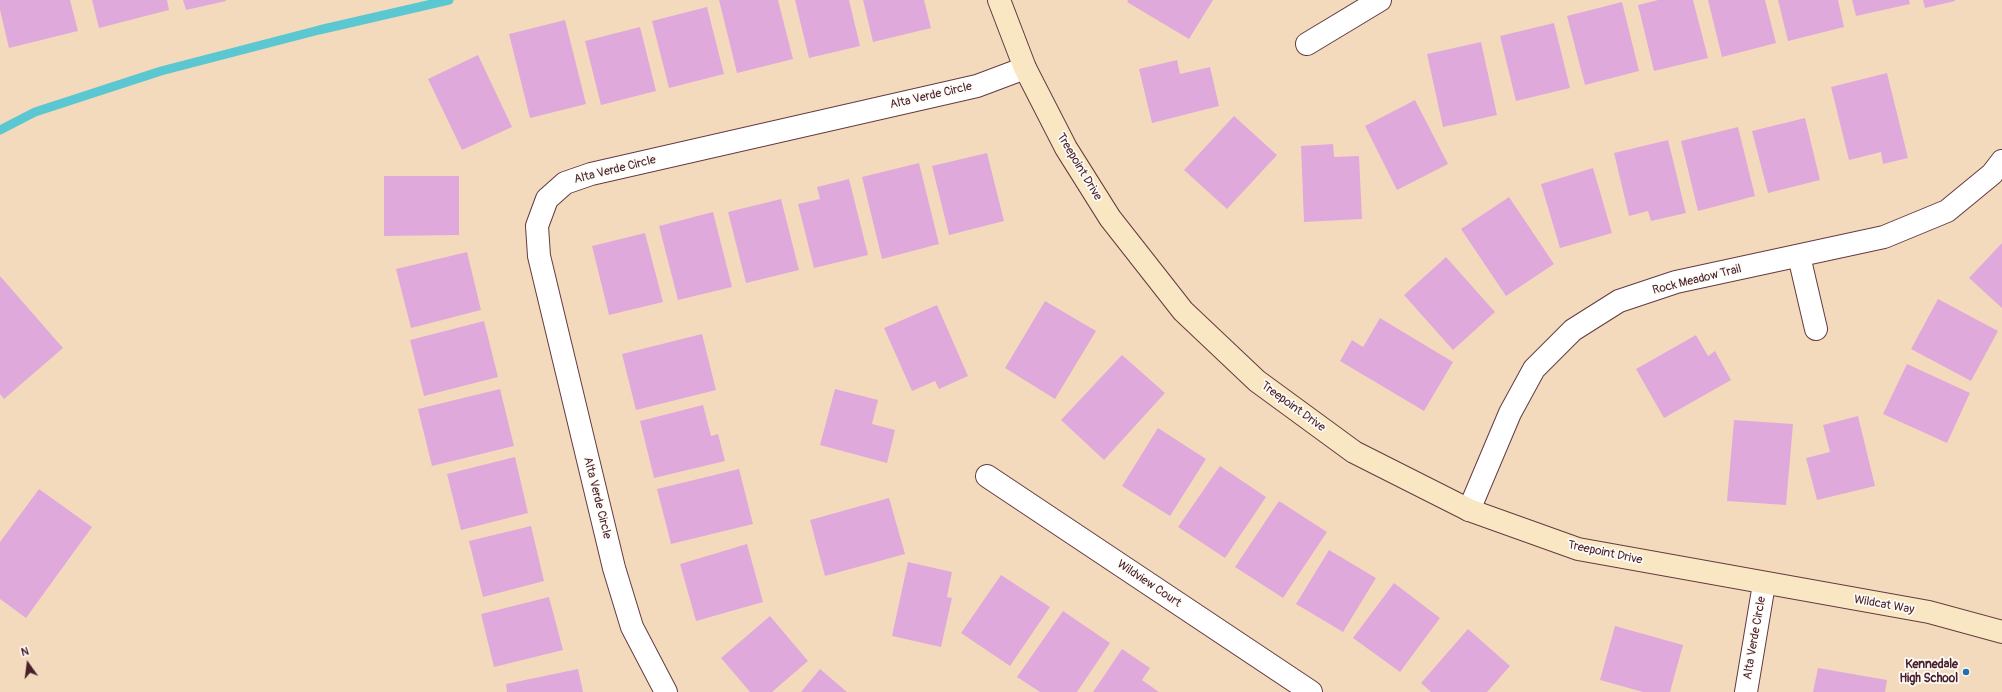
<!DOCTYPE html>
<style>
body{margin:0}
#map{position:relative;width:2002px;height:692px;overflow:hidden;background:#f4dabd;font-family:Pangolin,sans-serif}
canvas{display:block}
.north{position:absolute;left:8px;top:644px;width:40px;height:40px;-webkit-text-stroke:3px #fdfcf7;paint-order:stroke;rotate:346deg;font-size:11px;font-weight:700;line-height:16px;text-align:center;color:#4a1f2b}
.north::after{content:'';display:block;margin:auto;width:14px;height:18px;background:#4a1f2b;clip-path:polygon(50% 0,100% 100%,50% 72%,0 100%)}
</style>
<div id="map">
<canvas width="2002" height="692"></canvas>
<div class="north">N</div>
</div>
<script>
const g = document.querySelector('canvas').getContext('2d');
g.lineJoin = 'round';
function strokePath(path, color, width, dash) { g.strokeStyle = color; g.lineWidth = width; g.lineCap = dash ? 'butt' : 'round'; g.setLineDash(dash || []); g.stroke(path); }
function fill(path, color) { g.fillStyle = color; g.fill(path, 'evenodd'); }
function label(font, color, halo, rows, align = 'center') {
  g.font = font + ' Pangolin,sans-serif'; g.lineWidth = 3.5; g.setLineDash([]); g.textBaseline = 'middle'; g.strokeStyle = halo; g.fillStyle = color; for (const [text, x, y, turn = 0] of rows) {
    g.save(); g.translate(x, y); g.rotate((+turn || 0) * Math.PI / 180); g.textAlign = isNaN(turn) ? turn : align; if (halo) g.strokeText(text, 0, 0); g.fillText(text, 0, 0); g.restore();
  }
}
const stream = new Path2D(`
 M0,130l35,-18 126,-41 158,-41 130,-30`);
const building = new Path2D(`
 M0,0h70l8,31 -69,17 -9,-38z
 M92,0h75l2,10 -70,18z
 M183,0h43v1l-40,9z
 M719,0h59l15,59 -56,14z
 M795,0h54l11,46 -51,12z
 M863,0h61l7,28 -58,14z
 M1128,0h85l-24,39 -62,-37z
 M1658,0h35l15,58 -54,13 -16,-66z
 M1708,0h57l11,43 -54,14z
 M1778,0h60l6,27 -56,14z
 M1852,0h57l1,4 -54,12z
 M1923,0h32v1l-30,7z
 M1622,2l17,69 -54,14 -18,-69z
 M707,7l17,67 -55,14 -17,-67z
 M565,20l21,84 -56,14 -21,-84z
 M1554,23l16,65 -54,13 -16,-65z
 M640,27l16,64 -55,14 -16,-64z
 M1481,42l16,73 -54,12 -16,-73z
 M478,55l34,72 -50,23 -34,-71z
 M1177,60l3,14 30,-7 9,39 -67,17 -13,-54z
 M1887,73l21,85 -25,6 -2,-12 -32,8 -18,-73z
 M1415,100l33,64 -51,26 -32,-64z
 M1234,116l43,39 -50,54 -43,-39z
 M1805,118l15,62 -52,13 -16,-62z
 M1738,127l17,69 -57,15 -17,-70z
 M1668,140l18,73 -35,8 -3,-10 -19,5 -15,-63z
 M1333,144l1,13 25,-1 3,63 -58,3 -3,-76z
 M987,153l17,68 -55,14 -17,-69z
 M919,163l20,81 -57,15 -20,-82z
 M1593,168l19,65 -52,15 -19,-64z
 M384,176h75v59l-75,1z
 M849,179l19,76 -54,13 -16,-64 22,-5 -3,-12z
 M1509,197l45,67 -48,32 -45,-67z
 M781,199l18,71 -53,13 -18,-71z
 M713,212l19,75 -54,13 -19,-74z
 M645,233l18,69 -54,13 -17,-69z
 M2002,243v65l-33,-30z
 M467,252l14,58 -70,18 -15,-59z
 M1446,257l49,55 -42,38 -49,-55z
 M0,276l63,72 -59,51 -4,-5z
 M1938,299l60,32 -27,50 -60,-32z
 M1045,301l51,30 -41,68 -50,-31z
 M937,305l31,71 -29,13 -4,-8 -23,10 -28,-63z
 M1380,318l73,44 -29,49 -84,-50 12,-21 11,7z
 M484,321l14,56 -74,19 -14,-56z
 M702,334l14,56 -80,20 -14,-56z
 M1696,335l12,21 7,-5 16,29 -67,38 -28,-49z
 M1122,355l43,38 -61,67 -43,-40z
 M1907,364l63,29 -23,50 -64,-29z
 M500,389l14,57 -82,20 -14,-57z
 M835,389l43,11 -6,24 23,6 -8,33 -67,-18z
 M703,405l8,31 7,-2 7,27 -71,17 -14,-57z
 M1858,416l17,70 -58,14 -11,-42 24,-6 -7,-27z
 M1734,420l59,4 -7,81 -59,-4z
 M1158,428l48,31 -36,57 -48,-30z
 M515,457l13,56 -67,17 -14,-56z
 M1220,466l46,31 -41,61 -47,-31z
 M739,469l14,55 -82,20 -14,-55z
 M39,489l53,38 -66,91 -26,-19v-57z
 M889,498l16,56 -80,22 -15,-56z
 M1279,501l48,31 -44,66 -48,-31z
 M531,526l13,55 -61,16 -14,-56z
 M747,544l16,58 -67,19 -16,-57z
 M1329,550l47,28 -33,54 -47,-28z
 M908,562l44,10 -5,25 5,1 -11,49 -49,-11z
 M1001,575l49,32 -40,59 -49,-33z
 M1394,583l46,35 -40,54 -47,-34z
 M549,597l14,53 -69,17 -13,-53z
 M1063,611l47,32 -33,49h-37l-23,-15z
 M770,616l38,45 -36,31h-22l-29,-34z
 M1615,626l68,19 -13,47h-27l-43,-12z
 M1468,629l42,37 -23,26h-56l-10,-9z
 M1122,649l28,19 -8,12 17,12h-66z
 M1818,668l69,12 -2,12h-72z
 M578,669l5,23h-76l-1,-8z
 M820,669l27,23h-46z`);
const street = new Path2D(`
 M1307,44l73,-44
 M1799,256l17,73
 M987,476l324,216
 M1469,510l41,-97 24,-44 39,-39 46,-29 57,-19 208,-45 63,-26 45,-37 10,-13
 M666,692l-34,-65 -18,-59 -75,-312 -2,-30 10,-27 18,-16 26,-9 386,-88 48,-18
 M1746,692l18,-108`);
const secondary = new Path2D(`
 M999,0l26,68 41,80 44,70 73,93 74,70 97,71 115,58 109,39 351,63 73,20`);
const markers = [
 [1966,672,4,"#1f6fb2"]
];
const streetNames = [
 ["Alta Verde Circle",931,96,-13],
 ["Treepoint Drive",1079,167,59],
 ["Alta Verde Circle",615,170,-14],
 ["Rock Meadow Trail",1697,280,-14],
 ["Treepoint Drive",1293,407,36],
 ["Alta Verde Circle",597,498,76],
 ["Treepoint Drive",1605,553,12],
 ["Wildview Court",1149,584,34],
 ["Wildcat Way",1884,605,10],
 ["Alta Verde Circle",1755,638,-80]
];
const poiNames = [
 ["Kennedale",1958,665],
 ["High School",1958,679]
];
strokePath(stream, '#5ac7d1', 9);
fill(building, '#dfaadb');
strokePath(street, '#643b41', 24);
strokePath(secondary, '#643b41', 24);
strokePath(street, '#fff', 22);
strokePath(secondary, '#f9e7c3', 22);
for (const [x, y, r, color] of markers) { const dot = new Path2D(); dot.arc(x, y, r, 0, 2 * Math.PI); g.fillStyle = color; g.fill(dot); strokePath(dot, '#fdfcf7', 1.5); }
label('12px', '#4a1f2b', '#fdfcf7', streetNames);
label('bold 12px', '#4a1f2b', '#fdfcf7', poiNames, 'right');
</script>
